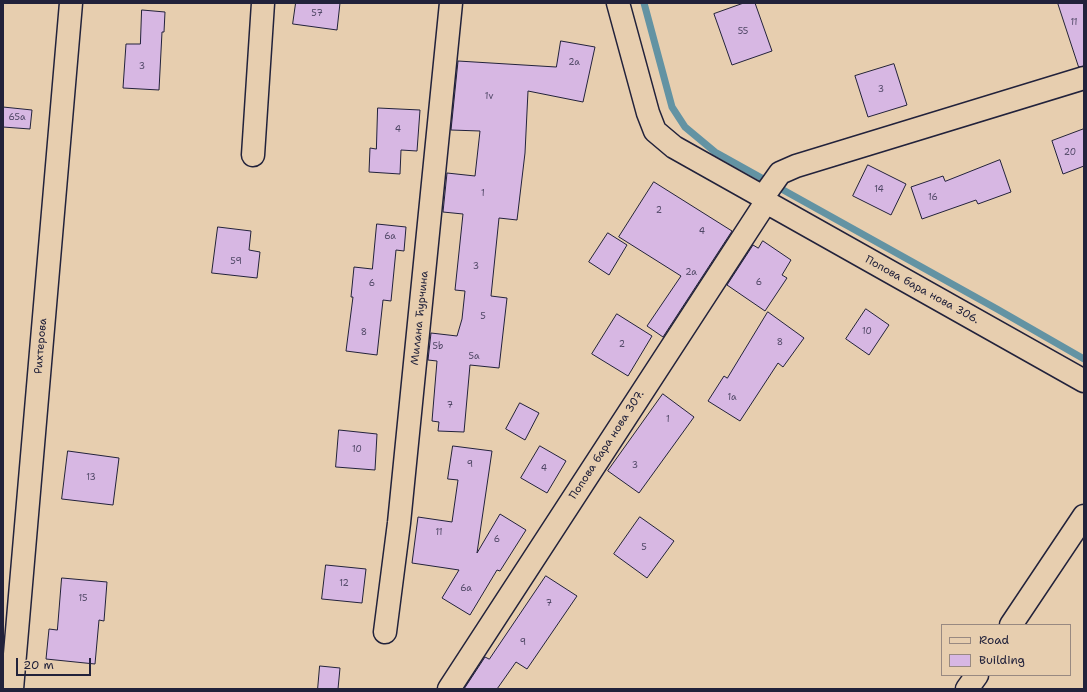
<!DOCTYPE html>
<meta charset="utf-8">
<style>
body{margin:0}
#map{position:relative;width:1087px;height:692px;overflow:hidden;background:#e7ceaf;font-family:"Shantell Sans",sans-serif}
canvas{display:block}
.frame{position:absolute;inset:0;border:4px solid #22223b;pointer-events:none}
.legend{position:absolute;left:941px;top:624px;width:130px;height:52px;box-sizing:border-box;background:#e7ceaf;border:1px solid #988981;margin:0;padding:5px 7px;list-style:none;font-size:12px;color:#22223b}
.legend li{display:flex;align-items:center;gap:8px;height:20px}
.legend b{width:20px;border:1px solid #988981}
.scale{position:absolute;left:16px;top:658px;width:75px;height:18px;box-sizing:border-box;border:2px solid #22223b;border-top:0;padding-left:5px;font-size:12px;line-height:14px;white-space:nowrap;color:#22223b;-webkit-text-stroke:3px #e7ceaf;paint-order:stroke}
</style>
<div id="map">
<canvas width="1087" height="692"></canvas>
<div class="frame"></div>
<ul class="legend">
<li><b style="height:5px;background:#e7ceaf"></b>Road</li>
<li><b style="height:11px;background:#d7b7e3"></b>Building</li>
</ul>
<div class="scale">20 m</div>
</div>
<script>
const g = document.querySelector('canvas').getContext('2d');
g.lineJoin = 'round';
function strokePath(path, color, width, dash) { g.strokeStyle = color; g.lineWidth = width; g.lineCap = dash ? 'butt' : 'round'; g.setLineDash(dash || []); g.stroke(path); }
function fill(path, color) { g.fillStyle = color; g.fill(path, 'evenodd'); }
function label(font, color, halo, rows, align = 'center') {
  g.font = font + ' "Shantell Sans",sans-serif'; g.lineWidth = 4; g.setLineDash([]); g.textBaseline = 'middle'; g.strokeStyle = halo; g.fillStyle = color; for (const [text, x, y, turn = 0] of rows) {
    g.save(); g.translate(x, y); g.rotate((+turn || 0) * Math.PI / 180); g.textAlign = isNaN(turn) ? turn : align; if (halo) g.strokeText(text, 0, 0); g.fillText(text, 0, 0); g.restore();
  }
}
const stream = new Path2D(`
 M644,3l28,104 13,20 30,25 282,157 87,50`);
const building = new Path2D(`
 M296,3h44l-3,27 -44,-6z
 M744,3h11l17,48 -40,14 -18,-51z
 M1058,3h26v63l-5,1z
 M142,10l23,2 -1,20h-2l-3,58 -36,-2 3,-44h14z
 M561,41l34,6 -12,55 -55,-11 -3,62 -8,67 -18,-2 -8,78 16,2 -8,70 -29,-3 -6,67 -26,-1 1,-9 -7,-1 5,-60 -9,-1 3,-27 26,3 5,-17 3,-28 -10,-1 8,-76 -20,-2 4,-39 28,3 5,-45 -29,-1 7,-69 98,6z
 M894,64l13,41 -39,12 -13,-41z
 M3,107l29,3 -2,19 -27,-2z
 M378,108l42,2 -3,41 -16,-1 -1,24 -31,-2 1,-24 6,1z
 M1084,129v37l-21,8 -11,-33z
 M1000,160l11,32 -33,12 -2,-4 -54,19 -11,-32 32,-11 2,5z
 M868,165l38,19 -15,31 -38,-19z
 M654,182l78,49 -69,106 -16,-11 34,-50 -62,-39z
 M377,224l29,3 -2,24 -8,-1 -5,51 -8,-1 -6,55 -31,-4 7,-54h-2l3,-30 18,2z
 M218,227l33,4 -2,19 11,2 -3,26 -45,-5z
 M608,233l19,12 -18,30 -20,-13z
 M763,241l28,19 -9,15 5,3 -22,33 -38,-26 26,-40 5,3z
 M866,309l23,16 -20,30 -23,-16z
 M768,312l36,26 -21,29 -5,-4 -38,58 -32,-20 16,-25 3,2z
 M617,314l35,22 -24,40 -36,-22z
 M663,394l31,23 -55,76 -31,-22z
 M520,403l19,10 -14,27 -19,-11z
 M339,430l38,4 -2,36 -39,-3z
 M453,446l39,5 -15,102 23,-39 26,16 -26,41 -3,-1 -27,45 -28,-17 17,-28 -47,-7 6,-46 34,5 6,-42 -10,-1z
 M540,446l26,15 -19,32 -26,-15z
 M68,451l51,7 -6,47 -51,-6z
 M640,517l34,24 -27,37 -33,-24z
 M326,565l40,4 -4,34 -40,-4z
 M546,576l31,20 -50,73 -11,-7 -19,27h-33l21,-32 4,2z
 M62,578l45,4 -3,39 -5,-1 -4,44 -49,-5 3,-30 8,1z
 M320,666l20,2 -2,21h-20z`);
const minor = new Path2D(`
 M618,3l30,110 7,18 19,16 89,50 3,5 318,179
 M253,155l10,-152
 M763,197l17,-24 16,-7 288,-88
 M1011,625l73,-109
 M385,632l14,-109 52,-520
 M12,689l59,-686
 M449,689l317,-487
 M967,689l10,-14`);
const numberNames = [
 ["57",317,14],
 ["11",1074,23],
 ["55",743,32],
 ["2a",574,63],
 ["3",142,67],
 ["3",881,90],
 ["1v",489,97],
 ["65a",17,118],
 ["4",398,130],
 ["20",1070,153],
 ["14",879,190],
 ["1",483,194],
 ["16",933,198],
 ["2",659,211],
 ["4",702,232],
 ["6a",390,237],
 ["59",236,262],
 ["3",476,267],
 ["2a",691,273],
 ["6",759,283],
 ["6",372,284],
 ["5",483,317],
 ["10",867,332],
 ["8",364,333],
 ["8",780,343],
 ["2",622,345],
 ["5b",438,347],
 ["5a",474,357],
 ["1a",732,398],
 ["7",450,406],
 ["1",668,420],
 ["10",357,450],
 ["9",470,465],
 ["3",635,466],
 ["4",544,469],
 ["13",91,478],
 ["11",439,533],
 ["6",497,540],
 ["5",644,548],
 ["12",344,584],
 ["6a",466,589],
 ["15",83,599],
 ["7",549,604],
 ["9",523,643]
];
const streetNames = [
 ["Попова бара нова 306.",922,290,29],
 ["Милана Ћурчина",420,318,-84],
 ["Рихтерова",41,346,-85],
 ["Попова бара нова 307.",607,445,-57]
];
strokePath(stream, '#6393a3', 7);
fill(building, '#d7b7e3');
strokePath(building, '#22223b', 1);
strokePath(minor, '#22223b', 25);
strokePath(minor, '#e7ceaf', 22);
label('9px', '#4f4765', null, numberNames);
label('11px', '#22223b', '#e7ceaf', streetNames);
</script>
